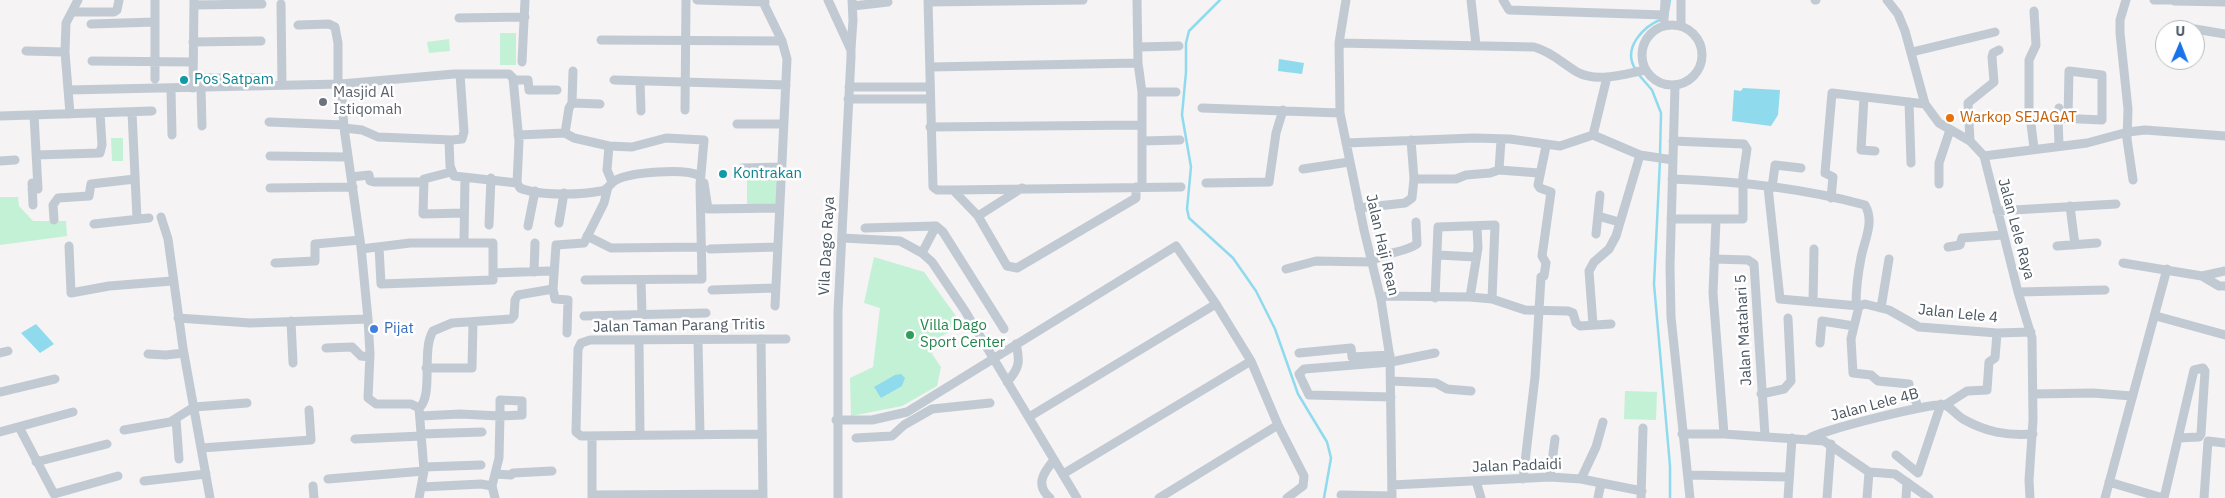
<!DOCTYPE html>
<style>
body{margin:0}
#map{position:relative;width:2225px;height:498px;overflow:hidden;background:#f5f3f3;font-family:"IBM Plex Sans",sans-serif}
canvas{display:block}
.north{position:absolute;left:2155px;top:20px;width:50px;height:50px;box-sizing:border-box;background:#fff;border:1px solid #b7bbc0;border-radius:50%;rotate:1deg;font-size:14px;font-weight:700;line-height:20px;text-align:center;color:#4a5661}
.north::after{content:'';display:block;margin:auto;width:18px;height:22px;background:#1a73e8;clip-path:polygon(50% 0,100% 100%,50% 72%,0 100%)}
</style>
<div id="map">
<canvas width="2225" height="498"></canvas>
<div class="north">U</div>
</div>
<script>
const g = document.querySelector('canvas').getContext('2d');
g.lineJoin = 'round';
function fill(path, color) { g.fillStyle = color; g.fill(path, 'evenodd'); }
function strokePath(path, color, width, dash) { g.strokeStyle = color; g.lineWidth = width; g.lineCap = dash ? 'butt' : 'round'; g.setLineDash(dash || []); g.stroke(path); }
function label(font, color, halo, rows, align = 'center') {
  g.font = font + ' "IBM Plex Sans",sans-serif'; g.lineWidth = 5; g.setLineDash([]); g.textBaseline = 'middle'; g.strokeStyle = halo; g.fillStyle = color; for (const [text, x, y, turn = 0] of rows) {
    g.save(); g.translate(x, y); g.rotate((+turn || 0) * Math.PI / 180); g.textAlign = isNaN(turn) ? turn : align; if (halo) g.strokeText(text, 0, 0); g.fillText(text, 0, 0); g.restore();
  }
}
const green = new Path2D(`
 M500,33h16v32h-16z
 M449,39l1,12 -21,2 -2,-11z
 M111,138h12v23h-11z
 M747,172h31l-1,33 -30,-1z
 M0,197h18l1,9 14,15h33l1,15 -67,9z
 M874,257l50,15 32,44 -7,16 -11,6 -6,16 9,13 -4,19 -35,20 -51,10 -1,-38 23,-11 7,-59 -16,-5z
 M1625,391l32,1 -1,28 -32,-1z`);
const water = new Path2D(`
 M1279,59l25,4 -2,11 -24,-3z
 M1743,88l37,2 -2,25 -7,11 -39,-5 2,-31 7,1z
 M36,324l18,20 -14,9 -19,-20z
 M901,374l4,4 -3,8 -21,12 -7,-11 21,-12z`);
const stream = new Path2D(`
 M1220,0l-31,31 -3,12v29l-4,43 9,52 -4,42 2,9 44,40 23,33 19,38 23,65 29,48 4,16 -7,40
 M1667,17l3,-17
 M1636,70c-15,-22 8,-44 26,-51
 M1639,75l13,15 9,23 -1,42
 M1660,160l-6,124 16,182v32`);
const minor = new Path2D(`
 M155,0v79
 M697,0l68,2
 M762,0l20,41 5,18 -12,247
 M828,0l23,50v7l-13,254v187
 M928,0l5,187 4,3h16l228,-3
 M1137,0l1,63 4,29v95
 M1346,0l-7,43 1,70 24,117 17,70 9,58 2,140
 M1471,0l5,45
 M1503,0l6,10 155,5
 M1815,0h1
 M1887,0l11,14 7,17 20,73 14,19 31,18 14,15 34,136 14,46 1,82 -4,60 1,18
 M2126,0l-6,20v13l8,76 -1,30 6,41
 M2154,0h21
 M2174,1l51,1
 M928,2l155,-2
 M281,4l1,81
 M194,5l68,-1
 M853,6l35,-4
 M2034,11l2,34 -7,15v48l5,40
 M74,12h40l3,-2 2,-10
 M459,18l66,-1
 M1664,20l1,-20
 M91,24l64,-2
 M1642 55a30 30 0 1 1 60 0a30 30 0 1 1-60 0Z
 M298,25l31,-1 6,3 3,16v41
 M1681,26v-26
 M2195,29l30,5
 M601,40l181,1
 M193,42l68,-1
 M1339,43l195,4c16,4 28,16 43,25 20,11 47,2 68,-2
 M1138,47l41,-1
 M851,49l2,-29 -1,-20
 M26,51l39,1
 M1912,52l83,-20
 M92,61l101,1
 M522,62l3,-62
 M930,67l208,-4
 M193,78h67
 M513,80h15l1,10h28
 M614,80l172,5
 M640,81l1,30
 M341,84l3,44 17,119 7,72 2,35 -2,44 8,6h35l8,4 5,63 -5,27
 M1675,86l-5,180 1,51 19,181
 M849,87h81
 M193,88l1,-88
 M201,88l1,38
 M171,89l1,46
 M68,90l273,-6 113,-10h55l4,4 6,63 -2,42 3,5c19,8 61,7 81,3 7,-1 9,-8 15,-11 15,-8 70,-12 84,-4
 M1142,92h34
 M1864,97l-3,53 14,1
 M848,99h82
 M1909,102l2,61
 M572,103l1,-32
 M1202,108l138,5
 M2059,108l-1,10 44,2v-45l-33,-4 -1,47
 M685,110l1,-110
 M132,112l5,107
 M70,114l-5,-62 1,-29 12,-23
 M0,116l152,-5
 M2058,118l1,27
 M269,122l75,3
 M737,124h47
 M930,127l211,-2
 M344,128l18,2 16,7 74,3 10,-1 2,-7 -4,-58
 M565,133l4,-25 3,-5 28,1
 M518,135l47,-2 9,5 35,8 -2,24 5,12
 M1593,135l14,-58
 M449,140l1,26 4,10 63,7
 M1142,141l38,-1
 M1970,141l-2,-38 26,-21 -2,-25 1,-4 6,-3
 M1346,143l128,-5 36,1 50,7 33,-11 47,20 33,5
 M36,155l64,-2 2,-8 -2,-32
 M270,156l78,1
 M1984,156l103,-13 41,-11 17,-2 80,6
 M0,161l15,-1
 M742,168l39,-1
 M1303,169l46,-7
 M1499,170l40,3
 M451,172l-27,7 -1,35 41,-1
 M351,177l18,-2 1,6 4,1h49
 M1414,179h42l10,-4 24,-2 9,-3 2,-30
 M1672,179c64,2 131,9 193,26 10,17 -1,36 -4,53 -3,15 -5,32 -5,47
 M32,183l1,22
 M704,183l4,26 71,-1
 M1206,183l63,-1 7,-49 7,-23
 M1939,184v-21l11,-33
 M1768,187l12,112 79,7 6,-2 24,6 30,17 78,6 34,-1
 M270,188l83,-1
 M1772,188l3,-23 26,3
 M32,189h6l-4,-74
 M953,190l25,26 29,50 10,2 119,-70v-11
 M1831,198l2,-21 -8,-4 7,-80 93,11
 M2070,206l5,39
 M1359,208l46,-5 7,-5 2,-19 -3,-39
 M1997,211l119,-7
 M978,216l44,-28
 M1598,216l21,6
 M161,217l7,22 15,109 27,150
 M1671,219h72v-43l4,-27 -3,-5 -71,-3
 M54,220l-1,-15 5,-7 31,-2 2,-12 44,-5
 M1716,220l-3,73 11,141
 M559,223l5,-30
 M94,224l55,-6
 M489,225l2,-47
 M528,226l7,-35
 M865,228l71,-2 7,6 61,97
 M1596,234l4,-39
 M587,236l24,12 91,-1
 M842,238l58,3 22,12 10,9 33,49 112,187
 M464,239l1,-61
 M69,246l2,47 38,-7 63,-5
 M2057,246l40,-3
 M1948,247l12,-2 2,-7 41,-3
 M361,249l49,-6h83v37l-112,4 -2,-37
 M710,249l67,-2
 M922,253l14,-27
 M1438,255l38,2
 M1714,259l34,1 6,4 11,172
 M275,263l40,-2v-17l45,-4
 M2123,263l79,13 17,10h6
 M1286,269l30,-8 55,1c11,-10 34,-9 46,-18l-1,-22
 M534,272l1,-29
 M493,273l57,-2
 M2202,276l23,-5
 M585,280l117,-1 -2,-94 4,-45 -38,-2 -34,9 -23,-1
 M641,280l1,34
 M553,289l2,10 13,1 -1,33
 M712,290l63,-2
 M2018,292l87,-2
 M1380,296l90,1 22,2 33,11 43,1 5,2 3,10 4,3 31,-2
 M1470,297l8,-49 -1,-21
 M1435,298l3,-71 57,-2 -3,74
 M1813,302l1,-53
 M1859,306l-8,33 2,34 18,2 7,6 31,3 1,14h5l3,10
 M1881,308l8,-49
 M584,316l122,-3
 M2156,316l69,19
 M178,318l72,5 118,-4
 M291,321l2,42
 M1593,325l-4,-54 5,-9 15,-13 7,-13 24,-81
 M761,339l2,159
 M639,340l1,94
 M698,340l2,94
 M1820,343l2,-22 32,5
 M326,348l26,-1 9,9 9,1
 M0,353l8,-2
 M1299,353l52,-5 1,9 38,-2
 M148,354l18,1 18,-2
 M426,368h46l1,-46
 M1391,381l45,2 11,6 24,2
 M1007,382c13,-14 13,-21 9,-38
 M0,392l55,-13
 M1761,394l23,-5 7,-8 -3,-63
 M2033,394l60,-1 39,3
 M1391,397l-82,-2 -10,-21 5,-5 87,-7 44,-9
 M500,400l22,1v14l-22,1z
 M1945,405l22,-14 20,-1 2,-28 6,-4 2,-25
 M419,408c15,-12 2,-58 14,-77l19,-8 59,-4 3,-3 1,-16 3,-5 35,-6 3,-44 28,-2 20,-40 4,-16
 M421,416l39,-2 40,2 -1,42 -7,28 3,12
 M1029,417l187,-113
 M176,419l3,40
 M836,420h36l35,-8 269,-166 40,58 35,57 27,64 26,51 -1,10 -16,12
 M19,427l35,67 64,-18
 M124,430l46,-8 24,-15 53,-4
 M0,432l73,-20
 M422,434l60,-2
 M762,434l-181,2 -5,-4 2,-83 3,-6 9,-3 196,-1
 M1682,434h42l100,7 45,31 26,2 34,24
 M592,437v61
 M856,438l36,-2 12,-11 28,-16 58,-6
 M1810,438c9,-7 127,-37 135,-33 7,3 12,11 18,14 23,13 44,17 70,15
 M355,439l67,-3
 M202,448l109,-8 -2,-30
 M1896,455l22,18 23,-69
 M36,462l71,-18
 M424,467l57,-2
 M495,474l16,1 2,-2 39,-2
 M1063,474l188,-113
 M1688,475l101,2
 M1550,477l5,-38
 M328,479l96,-8
 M1523,479l12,-102 6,-100 3,-1 2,-13 -4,-7 9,-64 -11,-4 -2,-3 8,-39
 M1581,479l15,-32 7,-25
 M144,481l62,-7
 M1476,481l5,17
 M2109,482l54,16
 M1392,485l158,-8 31,2 61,12
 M313,486l1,12
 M422,487l59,-3 11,2
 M592,495l171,-1
 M1341,495l51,1
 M1050,498c-15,-13 -7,-25 4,-38
 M1159,498l119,-73
 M1598,498l3,-15
 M1641,498l2,-70
 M1788,498l4,-60
 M1827,498l4,-54
 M1867,498l2,-26
 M1906,498l1,-16
 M2105,498l62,-229
 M2164,498l30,-128 9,-2 2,3 -4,63 -2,3 -21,1
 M2204,498l4,-57 17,2`);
const markers = [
 [184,80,5,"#0f9aa8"],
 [323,102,5,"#6b7280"],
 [1950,118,5,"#e8710a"],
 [723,174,5,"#0f9aa8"],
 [374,329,5,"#3f7fe0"],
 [910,335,5,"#2e9e5b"]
];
const cultureNames = [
 ["Pos Satpam",194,80],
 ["Kontrakan",733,174]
];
const worshipNames = [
 ["Masjid Al",333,93],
 ["Istiqomah",333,110]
];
const foodNames = [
 ["Warkop SEJAGAT",1960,118]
];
const streetNames = [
 ["Jalan Lele Raya",2016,229,75],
 ["Jalan Haji Rean",1382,245,77],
 ["Vila Dago Raya",827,246,-87],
 ["Jalan Lele 4",1958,314,6],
 ["Jalan Taman Parang Tritis",679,326,-1],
 ["Jalan Matahari 5",1744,330,-93],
 ["Jalan Lele 4B",1875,405,-15],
 ["Jalan Padaidi",1517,466,-2]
];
const leisureNames = [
 ["Villa Dago",920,326],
 ["Sport Center",920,343]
];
const shopNames = [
 ["Pijat",384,329]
];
fill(green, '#c3f1d5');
fill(water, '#90daee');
strokePath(stream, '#90daee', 2.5);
strokePath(minor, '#c1cad2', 9);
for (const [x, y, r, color] of markers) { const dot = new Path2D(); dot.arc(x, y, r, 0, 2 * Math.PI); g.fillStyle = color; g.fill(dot); strokePath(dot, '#fff', 2); }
label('15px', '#0d838f', '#fff', cultureNames, 'left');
label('15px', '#5b616d', '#fff', worshipNames, 'left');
label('15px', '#c56008', '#fff', foodNames, 'left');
label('15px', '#4a5661', '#fff', streetNames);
label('15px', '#27864d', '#fff', leisureNames, 'left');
label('15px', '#366cbe', '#fff', shopNames, 'left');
</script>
